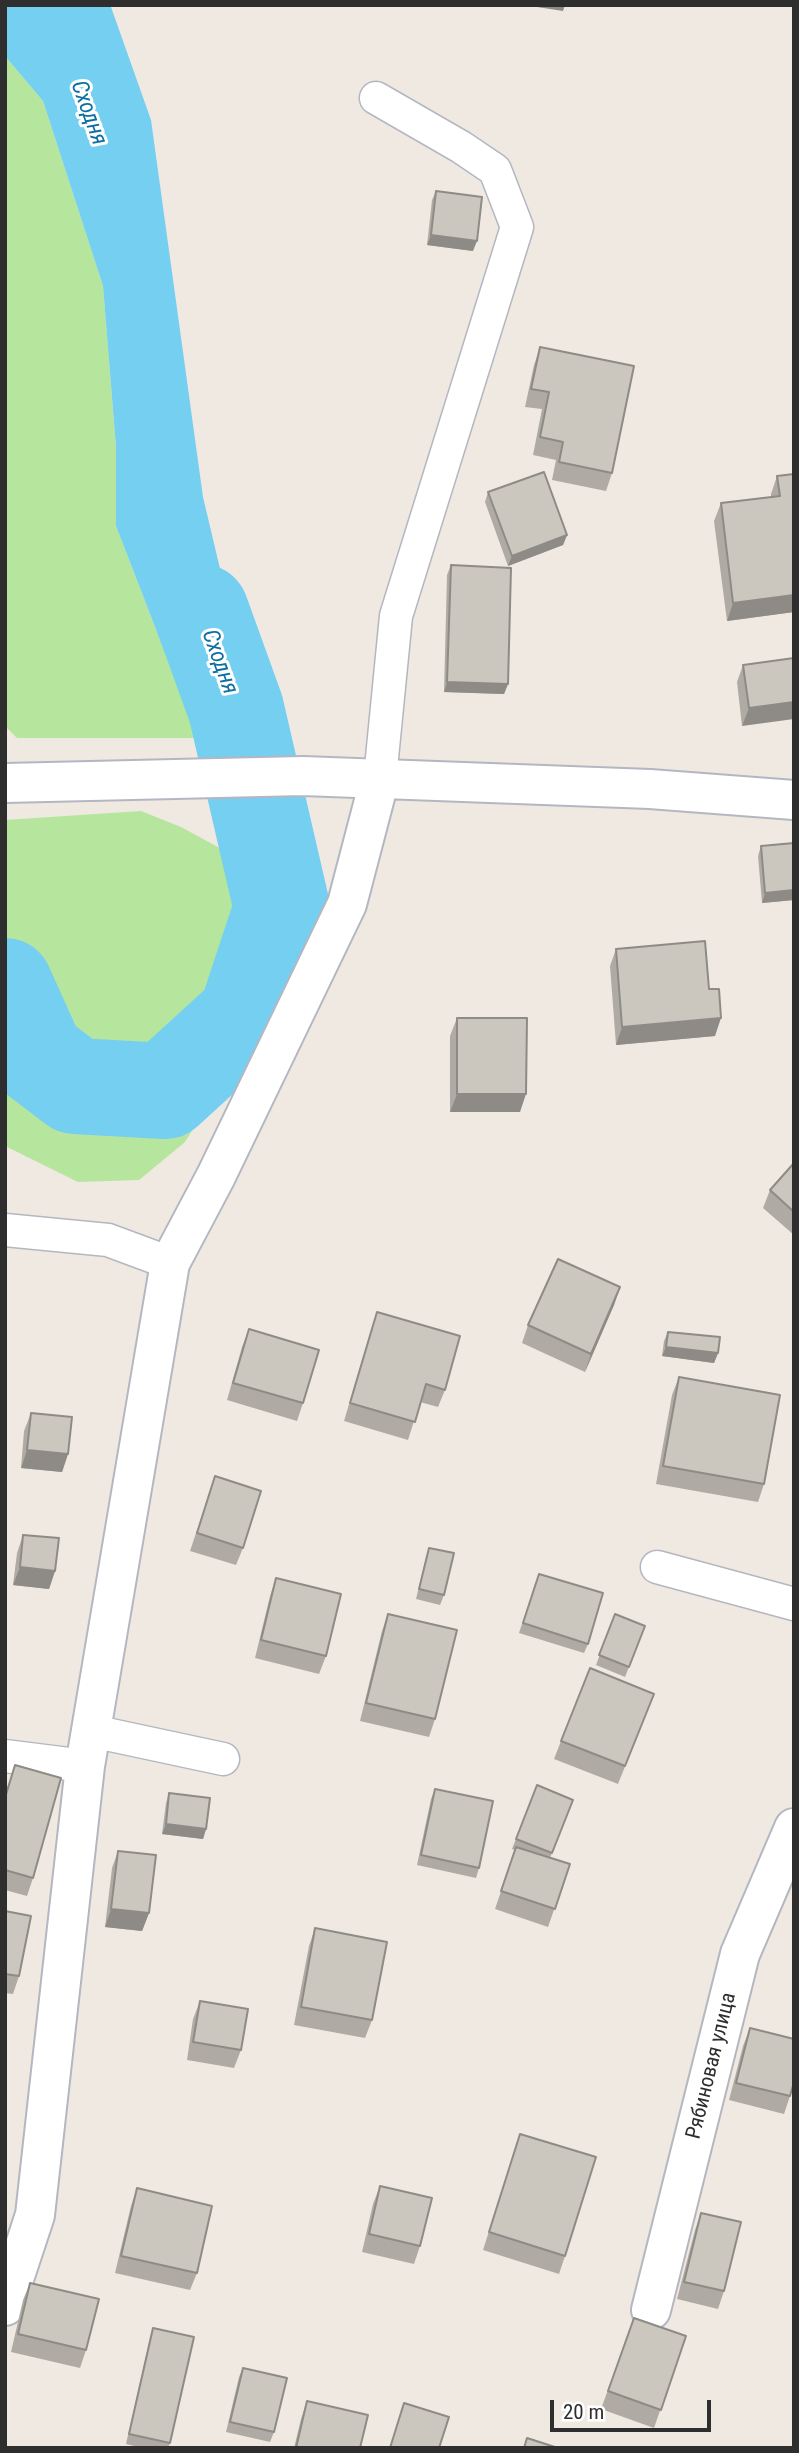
<!DOCTYPE html>
<meta charset="utf-8">
<style>
body{margin:0}
#map{position:relative;width:799px;height:2453px;overflow:hidden;background:#efe9e1;font-family:"Roboto Condensed",sans-serif}
canvas{display:block}
.frame{position:absolute;inset:0;border:7px solid #2e2e2e;pointer-events:none}
.scale{position:absolute;left:550px;top:2400px;width:161px;height:32px;box-sizing:border-box;border:4px solid #2e2e2e;border-top:0;padding-left:9px;font-size:21px;line-height:24px;white-space:nowrap;color:#2e2e2e;-webkit-text-stroke:5px #fff;paint-order:stroke}
</style>
<div id="map">
<canvas width="799" height="2453"></canvas>
<div class="frame"></div>
<div class="scale">20 m</div>
</div>
<script>
const g = document.querySelector('canvas').getContext('2d');
g.lineJoin = 'round';
function fill(path, color) { g.fillStyle = color; g.fill(path, 'evenodd'); }
function strokePath(path, color, width, dash) { g.strokeStyle = color; g.lineWidth = width; g.lineCap = dash ? 'butt' : 'round'; g.setLineDash(dash || []); g.stroke(path); }
function label(font, color, halo, rows, align = 'center') {
  g.font = font + ' "Roboto Condensed",sans-serif'; g.lineWidth = 6; g.setLineDash([]); g.textBaseline = 'middle'; g.strokeStyle = halo; g.fillStyle = color; for (const [text, x, y, turn = 0] of rows) {
    g.save(); g.translate(x, y); g.rotate((+turn || 0) * Math.PI / 180); g.textAlign = isNaN(turn) ? turn : align; if (halo) g.strokeText(text, 0, 0); g.fillText(text, 0, 0); g.restore();
  }
}
const green = new Path2D(`
 M5,56l38,45 60,185 13,161v79l82,212h-181l-12,-12z
 M141,811l40,16 57,31 28,58 -43,48 4,65 -10,62 -32,51 -46,38 -61,2 -73,-36v-326z`);
const water = new Path2D(`
 M5,5h103l3,2 40,113 52,377 23,97 52,146 -80,-2 -82,-212v-79l-13,-161 -60,-185 -38,-45z`);
const river = new Path2D(`
 M5,986l32,71 38,29 90,5 81,-74 36,-109 -46,-199 -35,-97`);
const lane = new Path2D(`
 M376,98l85,49 34,23 22,57 -121,389 -16,162
 M5,1230l103,10 62,23
 M657,1567l137,37
 M92,1731l131,28
 M5,1756l80,10`);
const street = new Path2D(`
 M5,783l298,-7 347,13 144,11
 M5,2306l30,-91 50,-449 85,-503 46,-87 131,-272 33,-126
 M651,2310l89,-356 54,-126`);
const wall = new Path2D(`
 M436,191l37,60 -46,-6 5,-45z
 M540,347l72,126 -6,18 -54,-11 4,-20 -23,-5 9,-46 -17,-2 9,-42z
 M794,474v138l-67,9 -13,-100 7,-18 50,-6v-3l6,-18z
 M488,492l79,43 -4,10 -55,21 -23,-64z
 M451,565l57,119 -4,10 -60,-2 3,-117z
 M794,658l-52,68 -5,-44 6,-17z
 M794,843v57l-32,3 -4,-47 3,-10z
 M616,949l93,40 6,47 -99,9 -6,-79z
 M457,1018l63,94h-70v-76z
 M794,1163v72l-31,-27 7,-18z
 M620,1287l-6,18 -29,67 -63,-29 6,-18z
 M377,1312l68,78 -7,17 -18,-5 -12,38 -64,-19 27,-91z
 M249,1329l54,74 -6,18 -70,-21 15,-53z
 M668,1332l50,21 -4,10 -52,-7 2,-15z
 M679,1377l85,107 -6,18 -102,-18 16,-89z
 M31,1413l37,41 -6,18 -41,-4 3,-37z
 M215,1476l28,72 -7,17 -46,-14z
 M23,1535l32,36 -6,18 -36,-4 4,-32z
 M429,1548l15,47 -4,10 -24,-6 10,-41z
 M276,1578l50,78 -7,18 -64,-16 15,-62z
 M535,1584l53,60 -4,9 -65,-20z
 M388,1614l47,105 -6,18 -69,-16 22,-90z
 M615,1614l30,12 -20,51 -29,-12z
 M654,1694l-36,90 -64,-25 7,-18z
 M15,1765l18,113 -6,18 -22,-6v-97z
 M537,1785l36,15 -23,58 20,6 -22,63 -53,-18 20,-59 -3,-1z
 M435,1789l44,79 -3,10 -59,-13 14,-66z
 M169,1793l37,36 -3,10 -41,-5 4,-31z
 M118,1851l31,62 -7,18 -37,-4 7,-59z
 M5,1911l14,65 -6,18 -8,-1z
 M315,1928l57,92 -7,18 -71,-13 15,-79z
 M200,2001l41,49 -7,18 -47,-8 6,-41z
 M750,2028l40,68 -6,18 -55,-14 14,-54z
 M520,2134l45,122 -6,18 -76,-24z
 M380,2186l40,60 -6,18 -52,-12 11,-48z
 M137,2188l60,85 -7,17 -75,-17 16,-67z
 M701,2213l23,78 -6,18 -41,-10 18,-69z
 M30,2283l56,67 -6,18 -69,-16 12,-52z
 M634,2318l52,18 -32,92 -53,-19z
 M153,2328l17,115 -2,5h-25l-17,-4 24,-106z
 M243,2368l31,64 -4,10 -44,-10 13,-55z
 M307,2401l53,47h-66l7,-29z`);
const shadedWall = new Path2D(`
 M524,5h41l-2,6z
 M431,235l46,6 -4,10 -46,-6z
 M567,535l-4,10 -55,21 4,-10z
 M794,595v17l-67,9 6,-18z
 M447,682l61,2 -4,10 -60,-2z
 M794,702v17l-52,7 7,-18z
 M794,890v10l-32,3 3,-10z
 M721,1018l-6,18 -99,9 6,-18z
 M457,1094h69l-6,18h-70z
 M620,1287l-6,18 -29,67 6,-18z
 M666,1347l52,6 -4,10 -52,-7z
 M27,1450l41,4 -6,18 -41,-4z
 M20,1567l35,4 -6,18 -36,-4z
 M166,1824l40,5 -3,10 -41,-5z
 M111,1909l38,4 -7,18 -37,-4z`);
const building = new Path2D(`
 M436,191l46,6 -5,44 -46,-6z
 M540,347l94,19 -22,107 -53,-11 4,-20 -23,-5 9,-45 -18,-3z
 M544,472l23,63 -55,21 -24,-64z
 M794,474v121l-61,8 -12,-100 59,-7 -3,-20z
 M451,565l60,3 -3,116 -61,-2z
 M794,658v44l-45,6 -6,-43z
 M794,843v47l-29,3 -4,-47z
 M705,941l4,48h10l2,29 -99,9 -6,-78z
 M457,1018h70l-1,76h-69z
 M794,1163v49l-24,-22z
 M558,1259l62,28 -29,67 -63,-29z
 M377,1312l83,24 -15,54 -19,-6 -11,38 -65,-19z
 M249,1329l70,21 -16,53 -70,-20z
 M668,1332l52,5 -2,16 -52,-6z
 M679,1377l101,18 -16,89 -101,-18z
 M31,1413l41,4 -4,37 -41,-4z
 M215,1476l46,15 -18,57 -46,-15z
 M23,1535l36,3 -4,33 -35,-4z
 M429,1548l25,5 -10,42 -25,-6z
 M539,1574l64,19 -15,51 -65,-21z
 M276,1578l65,16 -15,62 -65,-16z
 M388,1614l69,16 -22,89 -69,-16z
 M615,1614l30,12 -16,41 -30,-12z
 M590,1668l64,26 -29,72 -64,-25z
 M15,1765l46,13 -28,100 -28,-8v-72z
 M537,1785l36,15 -21,53 -36,-14z
 M435,1789l58,12 -14,67 -58,-13z
 M169,1793l41,5 -4,31 -40,-5z
 M516,1847l54,17 -15,45 -54,-18z
 M118,1851l38,4 -7,58 -38,-4z
 M5,1911l26,5 -12,60 -14,-2z
 M315,1928l72,14 -15,78 -71,-13z
 M200,2001l48,8 -7,41 -48,-8z
 M750,2028l44,11v43l-4,14 -54,-13z
 M520,2134l76,23 -31,99 -76,-24z
 M380,2186l52,12 -12,48 -51,-12z
 M137,2188l75,18 -15,67 -76,-17z
 M701,2213l40,9 -17,69 -40,-9z
 M30,2283l69,16 -13,51 -68,-16z
 M634,2318l52,18 -25,74 -53,-19z
 M153,2328l41,9 -24,106 -41,-9z
 M243,2368l44,10 -13,54 -44,-10z
 M307,2401l61,14 -8,33h-64z
 M404,2403l45,14 -10,31h-49z
 M527,2438l31,10h-34z`);
const streetNames = [
 ["Рябиновая улица",712,2066,-76]
];
const waterNames = [
 ["Сходня",88,113,70],
 ["Сходня",219,662,70]
];
fill(green, '#b6e59e');
fill(water, '#75cff0');
strokePath(river, '#75cff0', 96);
strokePath(lane, '#b4b7c1', 35);
strokePath(street, '#b4b7c1', 42);
strokePath(lane, '#fff', 32);
strokePath(street, '#fff', 38);
fill(wall, '#afaba4');
fill(shadedWall, '#8e8b86');
fill(building, '#cbc7bf');
strokePath(building, '#8e8b86', 2);
label('21px', '#2e2e2e', '#fff', streetNames);
label('italic 23px', '#0d6fa3', '#fff', waterNames);
</script>
